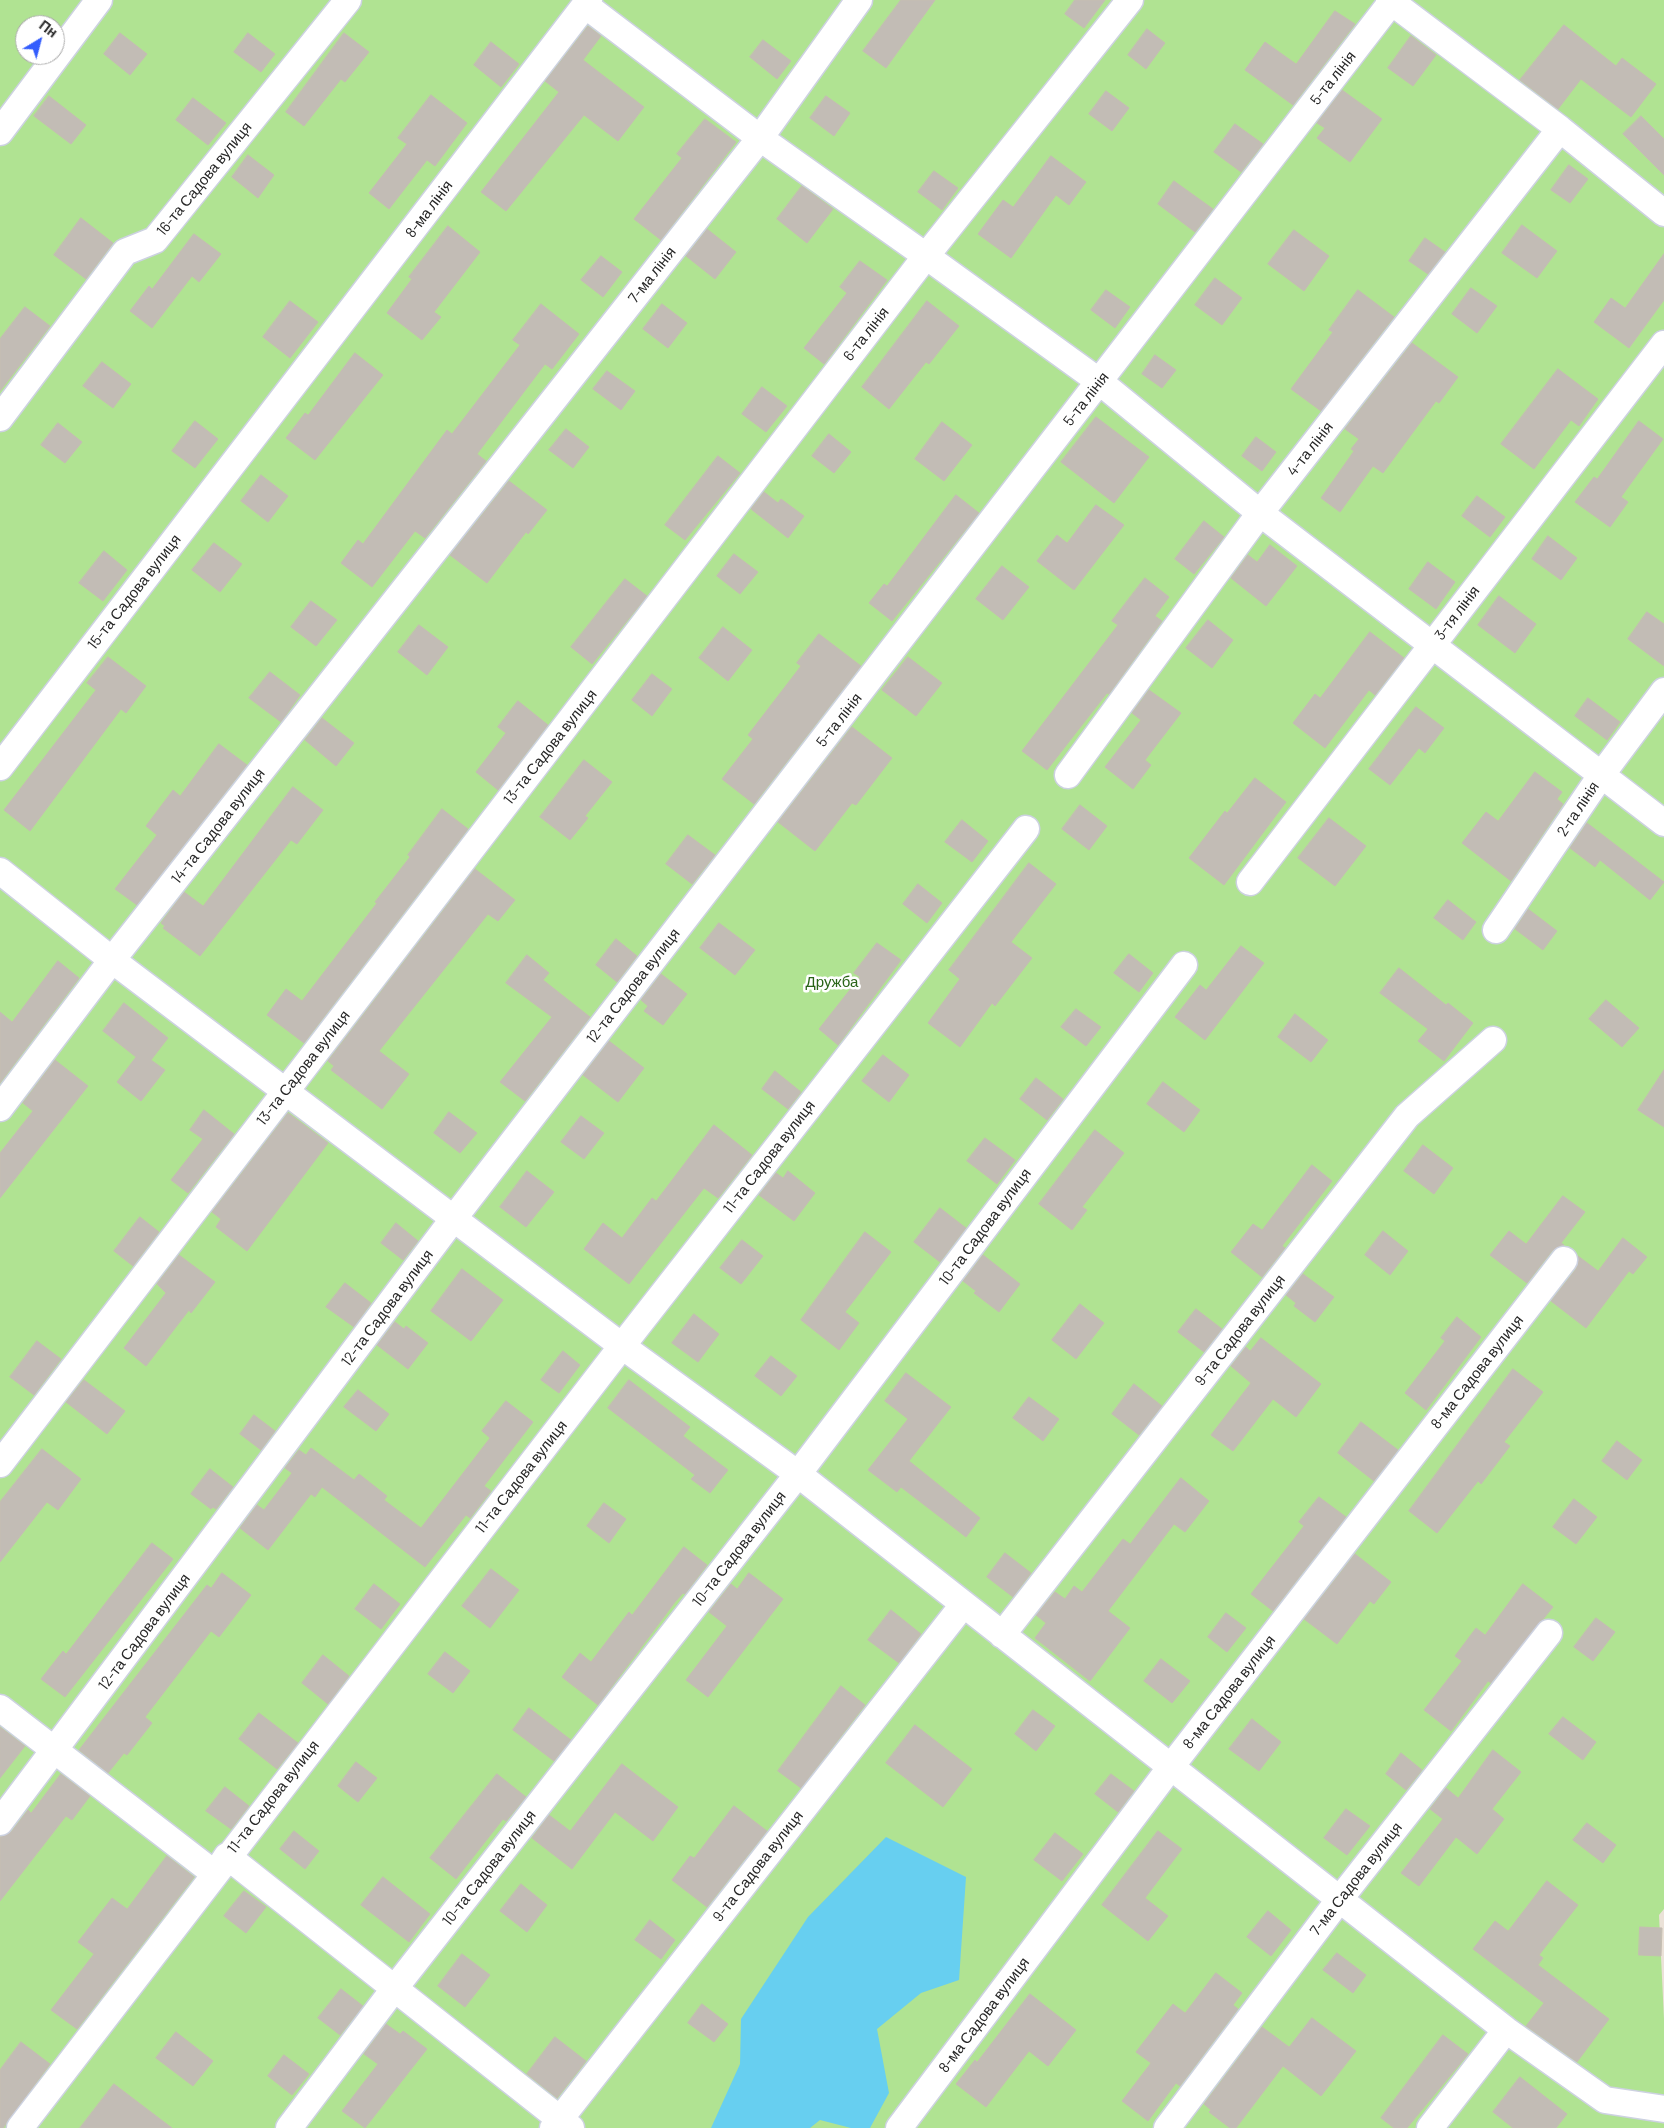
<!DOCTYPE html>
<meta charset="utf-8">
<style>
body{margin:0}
#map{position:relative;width:1664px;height:2128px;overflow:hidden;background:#ebe2d8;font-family:Barlow,sans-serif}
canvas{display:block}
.north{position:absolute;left:15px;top:15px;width:50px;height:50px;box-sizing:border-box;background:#fff;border:1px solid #a9a9a9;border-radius:50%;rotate:37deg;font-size:14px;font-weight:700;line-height:20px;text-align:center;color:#272727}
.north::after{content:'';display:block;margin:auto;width:18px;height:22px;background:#335dfd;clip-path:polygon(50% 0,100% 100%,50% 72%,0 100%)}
</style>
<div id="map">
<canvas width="1664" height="2128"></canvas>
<div class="north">Пн</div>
</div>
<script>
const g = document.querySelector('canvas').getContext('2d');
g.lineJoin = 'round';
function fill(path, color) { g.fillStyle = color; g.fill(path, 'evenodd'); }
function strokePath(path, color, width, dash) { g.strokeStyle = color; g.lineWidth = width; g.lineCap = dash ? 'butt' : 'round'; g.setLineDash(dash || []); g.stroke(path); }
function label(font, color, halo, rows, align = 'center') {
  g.font = font + ' Barlow,sans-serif'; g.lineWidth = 5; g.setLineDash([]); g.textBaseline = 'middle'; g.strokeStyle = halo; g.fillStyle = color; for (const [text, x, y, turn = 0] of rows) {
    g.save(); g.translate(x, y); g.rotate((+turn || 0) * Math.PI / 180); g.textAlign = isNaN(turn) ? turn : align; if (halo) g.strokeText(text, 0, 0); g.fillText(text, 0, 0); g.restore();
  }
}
const green = new Path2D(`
 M0,0h1664v1909l-5,6 5,104v109h-1664zM25,25h30v30h-30z`);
const water = new Path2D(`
 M886,1837l80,40 -7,103 -38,13 -44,36 12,64 -19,35h-19l-31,-8 -10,8h-99l29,-64 1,-45 67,-102z`);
const building = new Path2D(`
 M901,0h34l-49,68 -23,-17z
 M1075,0h30l-21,28 -19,-14z
 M1335,11l20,13 -62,81 -48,-35 20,-28 31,22z
 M1564,25l52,41 6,-8 34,26 -25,33 -50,-38 -23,30 -38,-29z
 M588,26l13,10 -18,24 61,47 -26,34 -34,-26 -78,96 -25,-19 78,-100 -14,-11z
 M1147,29l18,14 -19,26 -18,-14z
 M120,33l27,21 -17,21 -26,-21z
 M248,33l27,21 -14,18 -27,-20z
 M344,33l25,19 -24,30 -4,-3 -37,47 -18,-14z
 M1411,36l25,19 -23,31 -25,-18z
 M763,40l28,21 -14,18 -27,-22z
 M491,42l28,22 -18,23 -27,-22z
 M1342,90l40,29 -32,43 -33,-24 8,-10 -8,-5z
 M1106,91l23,17 -17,23 -23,-17z
 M431,95l36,28 -32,43 -8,-6 -38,49 -20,-16 38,-49 -9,-6z
 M49,96l37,29 -15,19 -37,-28z
 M826,96l24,17 -16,23 -24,-18z
 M193,98l33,25 -18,22 -32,-25z
 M1641,116l23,23v36l-41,-41z
 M705,119l31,23 -75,98 -27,-21 48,-61 -5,-4z
 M1235,124l28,20 -22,28 -27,-20z
 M248,155l26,20 -16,23 -26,-21z
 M1051,156l35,26 -17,23 -13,-10 -45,63 -33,-24 25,-34 10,7z
 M1569,165l19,14 -18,24 -19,-13z
 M934,171l24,17 -16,22 -24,-18z
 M1174,181l39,28 -18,23 -37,-28z
 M802,186l31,23 -26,34 -30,-24z
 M81,218l32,25 -27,36 -32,-24z
 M1522,225l35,26 -20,27 -35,-25z
 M448,226l32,26 -46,60 7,5 -19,23 -35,-27 25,-34 -3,-2z
 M707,229l29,23 -21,27 -29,-23z
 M1294,230l35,26 -25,35 -36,-27z
 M194,234l27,20 -22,28 -7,-6 -40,52 -22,-17 19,-25 3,3z
 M1425,238l20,14 -17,22 -19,-13z
 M1664,254v46l-35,48 -35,-26 17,-24 14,10z
 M601,256l21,16 -19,25 -22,-17z
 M860,261l27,19 -63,84 -20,-16 43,-55 -7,-6z
 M1215,278l27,20 -20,27 -27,-20z
 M1471,288l26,18 -20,27 -25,-19z
 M1106,290l24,17 -15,21 -24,-18z
 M1358,290l36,27 -73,94 -30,-22 42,-57 -4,-2z
 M290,301l28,21 -28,36 -27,-21z
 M927,301l32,25 -30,38 -3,-2 -37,47 -27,-22z
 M541,304l38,30 -27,35 -7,-5 -68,90 9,7 -61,77 -10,-7 -43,56 -31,-24 17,-23 5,4 84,-114 5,4 68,-89 -7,-5z
 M662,304l25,19 -19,25 -25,-19z
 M25,307l25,19 -50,65v-52z
 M1412,343l46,34 -19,26 -3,-2 -53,72 -10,-7 -33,46 -19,-14 33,-47 -3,-2 8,-10 -14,-10z
 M355,353l28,22 -68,85 -29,-22 19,-25 3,2z
 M1155,355l21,15 -14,18 -20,-14z
 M102,362l29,22 -18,24 -30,-22z
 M1558,369l40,30 -19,27 -8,-6 -37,49 -33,-25z
 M607,371l28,20 -14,19 -28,-21z
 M762,387l25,19 -21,26 -24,-18z
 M1096,417l53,40 -35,46 -53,-41z
 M195,421l23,18 -23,29 -23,-17z
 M1639,421l24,18 -42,58 7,5 -18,25 -35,-25 19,-25 3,2z
 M942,422l30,23 -28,36 -29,-22z
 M58,423l24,19 -17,21 -24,-18z
 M566,429l23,18 -16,21 -24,-18z
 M829,434l22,18 -17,21 -22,-17z
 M1256,437l20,15 -14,19 -20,-15z
 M718,456l22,17 -55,67 -20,-15z
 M261,475l27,21 -20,26 -27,-21z
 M509,481l38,29 -19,24 -2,-2 -39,51 -37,-28z
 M764,492l14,11 3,-4 23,17 -16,22 -37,-29z
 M956,495l23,18 -87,108 -23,-18 15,-19 3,2z
 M1477,496l28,21 -15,20 -28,-21z
 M1096,505l28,20 -50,65 -37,-29 20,-26 10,8z
 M1204,521l20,16 -30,37 -19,-15z
 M1548,536l29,22 -16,22 -29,-21z
 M214,543l28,21 -22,28 -28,-22z
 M1270,545l27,21 -31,40 -35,-28 17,-23 9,7z
 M104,551l23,19 -24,31 -24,-18z
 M734,554l24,18 -18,22 -23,-18z
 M1428,562l27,20 -19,27 -27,-20z
 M1002,566l27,21 -26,33 -27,-21z
 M1145,578l24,19 -14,19 7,5 -53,73 -2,-1 -60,77 -25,-19 96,-126 -6,-4z
 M625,579l22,17 -55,68 -21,-17z
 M1499,596l37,28 -21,29 -37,-28z
 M311,601l26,19 -21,26 -25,-19z
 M1647,612l17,12v42l-36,-27z
 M1208,620l25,20 -21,28 -26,-20z
 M419,625l29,22 -21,28 -29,-23z
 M723,627l29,23 -24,31 -29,-23z
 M1370,632l34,26 -29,37 -6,-5 -44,58 -32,-25 22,-29 5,4z
 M819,634l42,32 -107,138 -32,-25 31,-40 -5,-4 53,-69 -4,-3z
 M108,657l38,29 -20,27 -5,-4 -91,122 -26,-21 92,-120 -9,-7z
 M908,657l34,26 -26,33 -34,-26z
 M270,672l30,23 -19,27 -32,-24z
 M652,674l20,15 -20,27 -20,-16z
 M1149,690l32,23 -36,47 6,5 -18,24 -28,-22 36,-47 -9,-7z
 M1588,698l32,24 -13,18 -32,-24z
 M518,701l30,24 -50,65 -22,-18 30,-39 -8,-6z
 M1416,707l28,21 -19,25 -6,-5 -29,37 -21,-16z
 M322,718l32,25 -18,23 -31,-26z
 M852,727l40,31 -36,47 -4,-2 -37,48 -37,-29z
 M219,744l28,21 -110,140 -22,-16 42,-54 -11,-9 27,-36 7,6z
 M584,760l28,22 -27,34 3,2 -18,22 -30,-23z
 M1535,772l27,20 -5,7 6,5 -52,77 -49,-38 24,-31 12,9z
 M1255,778l31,24 -62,83 -35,-27 36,-47 2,2z
 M293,787l30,23 -26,34 -6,-4 -91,116 -37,-28 2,-2 -4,-3 23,-31 19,14z
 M1080,805l27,21 -18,24 -27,-21z
 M442,809l26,20 -164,214 -37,-28 19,-26 16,12 75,-98 -2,-1 35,-45 -2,-2z
 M1329,818l37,28 -31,40 -37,-28z
 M962,820l26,21 -16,21 -27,-20z
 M1587,823l77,59 -14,18 -50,-40 -5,7 -25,-19z
 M688,835l27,20 -23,29 -26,-20z
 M1029,863l27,21 -45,58 21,16 -37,48 -3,-3 -32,44 -32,-24 32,-44 -11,-9z
 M475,869l40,31 -17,21 -10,-7 -109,137 30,23 -27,35 -51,-39 3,-4 -6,-5z
 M918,884l24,19 -15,20 -24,-19z
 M1448,900l28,22 -13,18 -29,-22z
 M1528,909l29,22 -14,19 -28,-21z
 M719,923l36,27 -20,25 -35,-27z
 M616,939l21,17 -20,26 -21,-17z
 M877,943l24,17 -63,85 -19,-16 41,-52 -6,-4z
 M1241,946l23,17 -59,77 -30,-23 25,-32 6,5z
 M1129,954l24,19 -14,19 -25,-19z
 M527,955l22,18 -6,7 47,37 -65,84 -25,-19 52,-65 -46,-34z
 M58,961l21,17 -79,105v-71l12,10z
 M1399,968l47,37 2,-2 25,20 -29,38 -26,-20 10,-12 -48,-36z
 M661,974l26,20 -24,31 -19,-14 4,-5 -7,-6z
 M1606,1000l33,28 -17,19 -33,-28z
 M124,1003l44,35 -17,22 14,10 -24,31 -24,-19 19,-25 -33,-26z
 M1076,1009l25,18 -15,19 -25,-19z
 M1295,1014l33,26 -17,22 -33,-25z
 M609,1041l35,27 -26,34 -35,-27z
 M883,1055l26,20 -20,27 -27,-21z
 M55,1060l33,26 -88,112v-45l33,-42 -10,-8z
 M1664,1070v57l-26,-17z
 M775,1071l26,21 -13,17 -26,-20z
 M1036,1078l27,21 -16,21 -27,-21z
 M1163,1082l37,28 -16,22 -37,-28z
 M204,1110l30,24 -46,59 -17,-13 32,-41 -13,-9z
 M449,1112l28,21 -17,20 -26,-20z
 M288,1113l40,30 -81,108 -31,-24 5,-8 -9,-7z
 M581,1116l23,17 -20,26 -23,-17z
 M714,1125l38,30 -34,43 -14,-10 -75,96 -45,-35 19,-26 19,15 30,-40 4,3z
 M1095,1130l29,23 -42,54 5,3 -15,20 -33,-26z
 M985,1138l30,22 -18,24 -30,-23z
 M1423,1145l30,23 -19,26 -30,-23z
 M1312,1165l20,16 -50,65 3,2 -23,29 -31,-25 22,-28 9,6z
 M527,1171l27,21 -28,35 -26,-20z
 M788,1171l27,22 -21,28 -35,-26 17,-22 7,5z
 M1563,1196l22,16 -24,31 3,2 -12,6 -25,32 -37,-28 19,-24 17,13z
 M940,1208l26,20 -26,34 -26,-20z
 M140,1217l19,15 -26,34 -19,-15z
 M396,1223l22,18 -15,19 -22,-17z
 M1383,1231l25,20 -18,24 -25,-20z
 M865,1232l26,20 -46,60 14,11 -20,27 -38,-30z
 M1623,1238l24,19 -14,17 -4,-3 -43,57 -35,-27 25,-32 2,-13 20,15z
 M742,1240l21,16 -22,28 -21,-16z
 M179,1255l36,27 -24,31 -2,-3 -43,56 -22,-18 42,-55 -9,-9z
 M983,1255l37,29 -21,28 -25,-19 2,-2 -13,-10z
 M462,1269l41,31 -32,41 -40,-30z
 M1303,1274l31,23 -19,25 -21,-16 2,-3 -10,-8z
 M345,1283l26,20 -17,24 -28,-20z
 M1080,1304l24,19 -28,36 -24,-19z
 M1196,1309l26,20 -18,23 -26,-20z
 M694,1314l25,20 -21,28 -26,-19z
 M1457,1317l24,20 -55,73 -21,-17 40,-52 -4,-3z
 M395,1322l9,7 2,-3 22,17 -20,26 -31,-24z
 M1261,1338l60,46 -25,33 -23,-18 -40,52 -22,-16 40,-52 -20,-17 15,-19 4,4z
 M37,1341l24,18 -27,36 -24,-18z
 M563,1351l17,14 -21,28 -18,-13z
 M771,1356l26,20 -16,20 -26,-20z
 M1513,1369l30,23 -39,50 6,4 -29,38 -3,-3 -41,52 -28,-22z
 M906,1373l45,34 -42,54 71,57 -14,19 -65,-50 -4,5 -29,-22 40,-51 -23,-18z
 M84,1380l41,31 -18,23 -41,-32z
 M629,1380l61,47 -7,9 45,34 -18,23 -19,-14 4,-4 -87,-67z
 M1134,1384l28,22 -23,29 -27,-21z
 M358,1390l31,24 -13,17 -32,-24z
 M1029,1397l30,22 -16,22 -30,-23z
 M506,1401l27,21 -49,64 7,5 -21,27 -4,-3 -41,52 -103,-80 -7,10 -4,-3 -43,56 -28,-22 17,-23 7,5 28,-37 -7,-5 14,-18 7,5 5,-7 43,32 5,-6 28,22 -3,4 37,28 69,-90 -8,-7z
 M254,1415l21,16 -14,19 -21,-16z
 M1361,1422l37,28 -24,31 -36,-28z
 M1617,1441l25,19 -15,20 -25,-19z
 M42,1449l39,30 -23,31 -11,-8 -47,60v-60z
 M210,1469l23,18 -17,22 -3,-2 -2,2 -20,-15z
 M1181,1478l28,23 -24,31 -11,-8 -66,87 22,17 -40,53 -55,-43 11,-15 -10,-8 19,-23 10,7 9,-13 8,6 41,-53 7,5z
 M1319,1497l27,20 -73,94 -22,-17 53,-68 -5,-4z
 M1574,1499l23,18 -21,27 -23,-17z
 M604,1503l22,16 -17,24 -22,-17z
 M152,1543l21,16 -108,138 -24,-18 22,-28 3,3z
 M684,1547l23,18 -22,29 -2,-1 -8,9 -77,103 -36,-28 18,-24 11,9 38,-50 3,3z
 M1005,1553l26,20 -18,24 -26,-20z
 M1355,1554l36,28 -17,22 -4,-3 -33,43 -33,-25z
 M491,1569l28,21 -29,38 -28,-22z
 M222,1573l29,22 -32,42 -8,-6 -66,86 7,6 -25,32 -3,-2 -16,20 -29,-23 128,-165 4,3z
 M749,1573l34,26 -75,98 -22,-17 41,-54 -18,-14 22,-28 6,5z
 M374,1584l26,20 -19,25 -26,-20z
 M1523,1584l30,23 -62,76 -3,-2 -37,50 -27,-21 38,-49 -7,-5 21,-28 9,7z
 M891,1610l30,24 -22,29 -31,-23z
 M1226,1613l20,15 -19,24 -19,-15z
 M1596,1618l19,14 -22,29 -19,-14z
 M445,1652l25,19 -17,22 -25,-19z
 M323,1655l26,21 -21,28 -26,-21z
 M1161,1659l29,22 -18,22 -28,-22z
 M841,1686l24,19 -64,83 -23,-17z
 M529,1708l42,32 -17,21 -41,-31z
 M1033,1710l22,16 -19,25 -21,-17z
 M259,1713l39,30 -21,26 -38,-30z
 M1563,1717l33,25 -13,18 -34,-26z
 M1252,1719l29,23 -22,29 -30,-22z
 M915,1725l57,44 -29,38 -57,-44z
 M0,1727l25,19 -25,32z
 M1493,1750l28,22 -29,37 12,10 -27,35 -21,-17 -37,49 -18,-13 42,-54 -13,-10 16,-21 12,10z
 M1401,1753l21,17 -16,20 -20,-16z
 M356,1762l21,16 -19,24 -20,-16z
 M622,1764l56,43 -25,34 -38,-29 -43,57 -40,-31 17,-23 21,16z
 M61,1774l29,22 -18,24 -6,-4 -66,85v-64l12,-6 16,-21 3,3z
 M497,1774l29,23 -20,24 -3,-2 -47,60 -26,-21z
 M1111,1774l23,17 -16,21 -23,-18z
 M225,1787l24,19 -18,23 -25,-18z
 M734,1806l33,25 -60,76 -35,-27 18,-24 4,2z
 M1346,1809l24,17 -23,29 -23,-17z
 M1587,1823l29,22 -13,18 -30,-23z
 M294,1831l25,20 -14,18 -25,-20z
 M1158,1831l24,18 -37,49 23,18 -20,25 -46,-36z
 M1055,1833l28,21 -21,27 -28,-21z
 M167,1856l27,21 -117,152 -26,-19 43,-56 -16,-12 34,-44 15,11z
 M383,1877l47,37 -21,28 -48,-37z
 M1547,1881l31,24 -39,50 4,3 -5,7 71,54 -32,43 -51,-36 18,-23 -71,-54 22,-28 13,10z
 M521,1884l26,21 -20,27 -27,-21z
 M244,1891l22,16 -20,26 -22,-17z
 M1268,1911l23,19 -20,26 -24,-19z
 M650,1920l25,20 -14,19 -26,-19z
 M1640,1927l22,1 -1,28 -22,-1z
 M1337,1953l29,22 -13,18 -30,-23z
 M462,1954l28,21 -25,32 -27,-21z
 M1216,1973l26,20 -9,12 5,4 -58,77 -4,-3 -28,38 -26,-20 29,-38 -15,-11 37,-48 12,9z
 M341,1989l22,17 -23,29 -22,-17z
 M1030,1994l46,36 -28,36 -19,-15 -43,56 -30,-23 19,-24 2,2z
 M702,2004l26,20 -14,18 -26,-19z
 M1312,2018l44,33 -35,45 -38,-30 -47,62h-6l-21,-16 2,-2 -7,-6 58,-77 27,20z
 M386,2024l14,10 3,-3 24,18 -62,79 -23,-17 36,-47 -14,-10z
 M176,2032l37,29 -20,25 -37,-28z
 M1443,2035l25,19 -61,74h-13l-13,-10z
 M555,2037l31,24 -29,37 -30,-24z
 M21,2042l29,22 -47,64h-3v-58z
 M284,2055l25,19 -17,21 -24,-19z
 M1520,2077l47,37 -11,14h-43l-20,-16z
 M114,2084l58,44h-92z`);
const minor = new Path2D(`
 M1389,0l171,129 104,84
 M585,5l175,133 166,118 174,126 160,131 404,310
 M0,132l99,-132
 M0,418l125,-166 30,-12 193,-240
 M0,767l589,-767
 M1068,775l192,-262 300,-384
 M0,871l112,89 173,131 337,255 176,128 708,556 99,70 59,9
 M1250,882l414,-538
 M1496,930l106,-156 62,-83
 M0,1108l112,-148 648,-822 99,-138
 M0,1464l926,-1208 204,-256
 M1002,1635l405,-519 86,-76
 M0,1708l215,166 12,-18 344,272
 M0,1822l454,-604 939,-1218
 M20,2128l602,-782 404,-517
 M289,2128l105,-139 404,-515 386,-509
 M553,2128l410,-523
 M899,2128l271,-360 394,-508
 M1167,2128l172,-228 210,-267
 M1430,2128l76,-98`);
const streetNames = [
 ["5-та лінія",1333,78,-52],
 ["16-та Садова вулиця",204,179,-51],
 ["8-ма лінія",429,209,-53],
 ["7-ма лінія",652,275,-52],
 ["6-та лінія",866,334,-52],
 ["5-та лінія",1086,399,-52],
 ["4-та лінія",1310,449,-52],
 ["15-та Садова вулиця",134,592,-52],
 ["3-тя лінія",1457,613,-53],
 ["5-та лінія",839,720,-52],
 ["13-та Садова вулиця",550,747,-52],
 ["2-га лінія",1578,809,-56],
 ["14-та Садова вулиця",218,826,-52],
 ["12-та Садова вулиця",633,986,-52],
 ["13-та Садова вулиця",303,1068,-52],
 ["11-та Садова вулиця",769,1157,-52],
 ["10-та Садова вулиця",985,1227,-53],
 ["12-та Садова вулиця",387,1308,-53],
 ["9-та Садова вулиця",1240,1330,-52],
 ["8-ма Садова вулиця",1477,1372,-52],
 ["11-та Садова вулиця",521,1477,-52],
 ["10-та Садова вулиця",739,1549,-52],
 ["12-та Садова вулиця",144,1632,-53],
 ["8-ма Садова вулиця",1229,1692,-52],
 ["11-та Садова вулиця",273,1797,-52],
 ["9-та Садова вулиця",758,1866,-52],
 ["10-та Садова вулиця",489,1868,-52],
 ["7-ма Садова вулиця",1356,1879,-52],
 ["8-ма Садова вулиця",984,2015,-53]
];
const parkNames = [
 ["Дружба",832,982]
];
fill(green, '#b0e392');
fill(water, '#67cff0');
fill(building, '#c2bcb5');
strokePath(building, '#c5beb2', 1);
strokePath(minor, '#cdd2e1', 29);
strokePath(minor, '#fff', 26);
label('15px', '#272727', '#fff', streetNames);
label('15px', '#296417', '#fff', parkNames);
</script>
